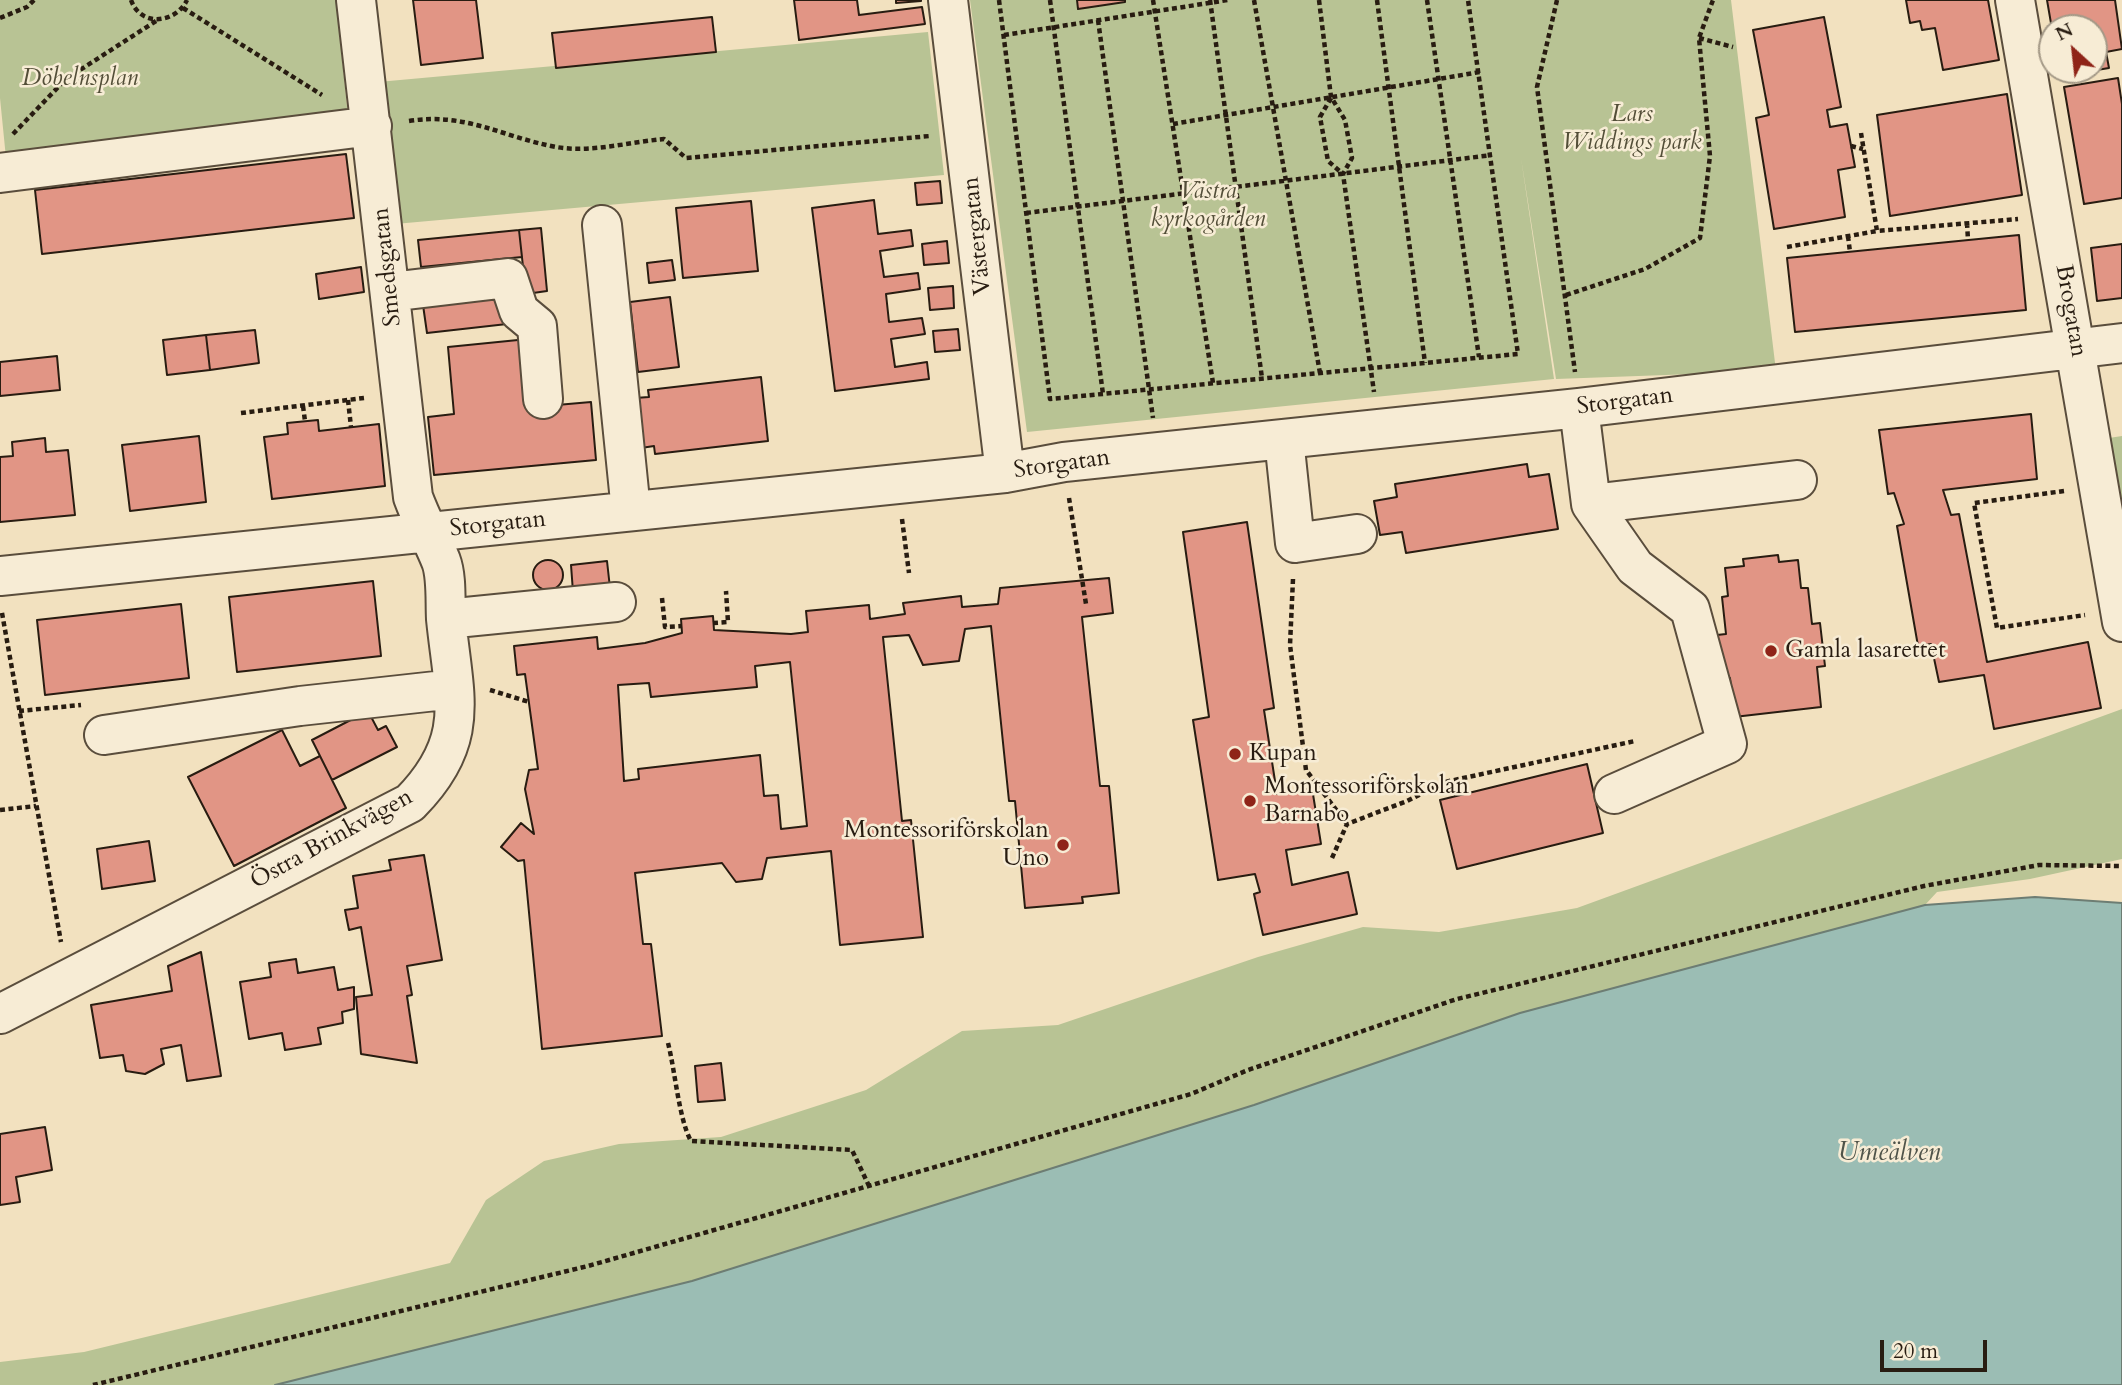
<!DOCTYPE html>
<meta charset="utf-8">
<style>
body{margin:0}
#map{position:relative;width:2122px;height:1385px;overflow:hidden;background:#f2e1bf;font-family:Cardo,serif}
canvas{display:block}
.north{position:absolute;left:2038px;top:14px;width:70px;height:70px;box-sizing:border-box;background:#f7ecd5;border:2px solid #a49987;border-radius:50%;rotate:333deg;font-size:19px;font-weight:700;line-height:28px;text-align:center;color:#281c11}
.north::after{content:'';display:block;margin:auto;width:24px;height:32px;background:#8f2418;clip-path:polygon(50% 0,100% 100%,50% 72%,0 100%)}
.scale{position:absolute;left:1880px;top:1340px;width:107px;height:32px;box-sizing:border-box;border:4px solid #281c11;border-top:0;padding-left:9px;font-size:21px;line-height:24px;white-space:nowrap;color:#281c11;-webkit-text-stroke:5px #f7ecd5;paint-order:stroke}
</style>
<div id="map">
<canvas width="2122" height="1385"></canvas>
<div class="north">N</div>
<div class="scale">20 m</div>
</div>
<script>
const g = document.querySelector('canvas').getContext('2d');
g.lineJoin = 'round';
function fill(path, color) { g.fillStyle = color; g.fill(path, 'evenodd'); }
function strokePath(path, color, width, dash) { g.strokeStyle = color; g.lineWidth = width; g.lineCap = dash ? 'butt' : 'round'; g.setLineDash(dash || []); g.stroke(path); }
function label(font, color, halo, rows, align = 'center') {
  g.font = font + ' Cardo,serif'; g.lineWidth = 5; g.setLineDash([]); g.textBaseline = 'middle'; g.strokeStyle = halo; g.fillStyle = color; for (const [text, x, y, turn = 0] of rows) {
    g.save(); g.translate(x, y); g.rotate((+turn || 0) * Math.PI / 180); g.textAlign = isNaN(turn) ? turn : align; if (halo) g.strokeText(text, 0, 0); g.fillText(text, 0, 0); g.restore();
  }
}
const green = new Path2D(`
 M0,0h336l13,126 -342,42 -7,-70z
 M970,0h761l45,371 -220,8 -35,-221 33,221 -527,53z
 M928,32l16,143 -549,49 -17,-142z
 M2122,436v81l-13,-79z
 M2122,709v150l-92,20 -93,13 -12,13 -405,108 -266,92 -562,176 -417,104h-275v-23l84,-10 366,-89 36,-63 58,-39 75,-17 102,-7 145,-47 96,-59 96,-6 200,-68 105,-30 76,5 138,-24z`);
const water = new Path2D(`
 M2035,897l87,6v482h-1847l417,-104 562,-176 266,-92 405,-108z`);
const building = new Path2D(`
 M413,0h63l7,58 -62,7z
 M794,0h63l2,15 63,-8 3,17 -126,16z
 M896,0h25v1l-25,2z
 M1077,0h48v2l-47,7z
 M1906,0h82l11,60 -56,10 -8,-42 -13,2 -2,-9 -10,2z
 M2047,0h68l7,49 -16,3 3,16 -49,8 -1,-6h35v-42l-42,1z
 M712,17l4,35 -160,16 -4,-35z
 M1824,17l17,90 -14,3 3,17 17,-3 8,43 -17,3 7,47 -71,12 -18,-111 13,-3 -16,-85z
 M2118,78l4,26v94l-38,6 -20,-117z
 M2007,94l15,101 -132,21 -13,-101z
 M346,154l8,64 -312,36 -7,-64z
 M940,181l2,22 -25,2 -2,-22z
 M874,200l4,34 33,-4 2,16 -33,5 4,26 34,-4 2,16 -34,5 3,28 33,-4 3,16 -34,5 4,28 32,-5 2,17 -94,12 -23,-183z
 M751,201l7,70 -75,7 -7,-70z
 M541,228l6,63 -21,3 -7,-64z
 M519,230l3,27 -101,10 -3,-27z
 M2019,235l7,75 -231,22 -8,-74z
 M947,241l2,22 -25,2 -2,-21z
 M2122,244v54l-25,3 -6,-53z
 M672,260l3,20 -26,3 -2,-20z
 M361,267l3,25 -45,7 -3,-25z
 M953,286l1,22 -24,2 -2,-22z
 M504,296l3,28 -80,9 -4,-28z
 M670,297l9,70 -41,5 -8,-70z
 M958,329l2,21 -25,2 -2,-21z
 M255,330l4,33 -49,7 -4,-35z
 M206,335l4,35 -43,5 -4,-35z
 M528,339l6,68 57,-5 5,58 -162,15 -6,-58 26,-3 -6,-67z
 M57,356l3,34 -60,6v-34z
 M761,377l7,64 -113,13 -1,-8 -13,2 -6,-50 14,-1 -1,-7z
 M2031,414l6,65 -94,11 8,25 8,-1 28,148 101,-20 13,66 -107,21 -10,-54 -45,7 -8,-38 -13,2 -21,-120 7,-2 -10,-31 -6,1 -9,-64z
 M318,420l1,11 60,-7 6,62 -113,13 -8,-62 24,-3 -1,-11z
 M199,436l7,66 -76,9 -8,-66z
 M45,438l1,14 22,-2 7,65 -75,7v-65l13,-1 -1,-14z
 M1527,464l2,13 20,-3 9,55 -152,24 -4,-21 -22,3 -6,-34 23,-4 -2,-13z
 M1247,522l27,186 -10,2 13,84 35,-6 9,56 -35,6 6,35 56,-13 9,42 -94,21 -9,-41 6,-2 -5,-18 -37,6 -25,-160 16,-3 -26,-185z
 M1778,555l1,7 19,-2 3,28h7l4,36 8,-1 5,43 -8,1 4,40 -87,10 -4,-39h-8l-5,-43 9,-1 -4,-37 6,-1 -3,-28 19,-2 -1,-7z
 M533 575a15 15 0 1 1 30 0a15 15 0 1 1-30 0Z
 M607,561l3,27 -37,4 -2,-27z
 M1109,578l4,35 -31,4 18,169h9l10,107 -37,4 1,6 -58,5 -10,-107h-6l-18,-175 -26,3 -6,32 -36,4 -14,-30 -26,2 19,184 9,-1 12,117 -83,8 -9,-94 -64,7 -5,21 -26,3 -14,-19 -87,10 8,71h8l11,92 -120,13 -18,-189 -6,1 -17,-14 20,-24 13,11 -9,-45 4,-19 9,-1 -13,-95 -8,1 -3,-29 83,-9 1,12 47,-6 37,-10 -1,-14 32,-3 1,14 77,4 17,-2 -2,-21 63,-6 1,14 35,-5 -2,-11 58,-7 1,11 36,-3 2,-16zM790,662l17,164 -26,3 -3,-34 -14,1 -4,-41 -122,14 1,10 -15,2 -6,-96 31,-2 2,14 106,-10 -2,-21z
 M373,581l8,75 -144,16 -8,-75z
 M181,604l8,74 -144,17 -8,-75z
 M368,711l10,19 8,-4 11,21 -65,33 -20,-40z
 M282,730l18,36 20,-10 26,52 -112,58 -46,-89z
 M1587,764l16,69 -146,36 -17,-69z
 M149,841l6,40 -53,8 -5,-40z
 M424,855l18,105 -35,6 5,29 -5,1 10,67 -56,-9 -5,-57 16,-2 -11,-68 -12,3 -4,-20 13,-2 -5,-32 38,-6 -2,-10z
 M201,952l20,124 -34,5 -6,-36 -20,4 3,15 -19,10 -19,-3 -3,-16 -23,3 -9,-53 81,-14 -4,-25z
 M296,959l2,14 36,-6 4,23 16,-3v22l-12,3 1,11 -25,5 3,16 -36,6 -3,-17 -33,6 -9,-57 31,-5 -2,-14z
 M721,1063l4,37 -27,2 -3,-36z
 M45,1127l7,43 -36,7 4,25 -20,3v-71z`);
const path = new Path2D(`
 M131,0c10,28 45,23 56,0
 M999,0l51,399 468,-45 -50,-354
 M1050,0l53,394
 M1153,0l60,383
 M1210,0l52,378
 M1254,0l66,373
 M1319,0l12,97 14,23 7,38 -9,16 31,218
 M1377,0l48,363
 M1427,0l52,357
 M1557,0l-20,87 38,285
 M183,8l139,87
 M0,18l27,-11 7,-7
 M1098,20l55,398
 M1004,35l224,-35
 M1699,38l34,9
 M1331,98l-11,19 8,44 15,13
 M409,121c57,-9 93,16 147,26 34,6 74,-5 108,-8l22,19 244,-22
 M1173,124l307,-52
 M1861,133l16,98 141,-12
 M13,134l53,-55 90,-58
 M1851,146l12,3
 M1026,213l466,-58
 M1967,223l1,17
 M1848,236l2,16
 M1787,247l90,-16
 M1566,295l79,-26 55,-31 10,-82 -11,-118 14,-38
 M348,400l3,27
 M303,406l2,15
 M241,413l123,-15
 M2064,491l-90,12 23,125 88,-13
 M1069,498l17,106
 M902,519l7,54
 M1293,579l-3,66 16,125 41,54
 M662,598l3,29 17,-1
 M2,613l59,329
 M713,623l15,-1 -2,-31
 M490,690l39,12
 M19,711l62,-6
 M0,810l36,-4
 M1332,858l15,-34 60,-23 38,-19 190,-41
 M668,1043c7,27 11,77 23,98l161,9 17,36
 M93,1385l495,-119 603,-172 57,-24 209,-71 467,-113 115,-21 83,1`);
const minor = new Path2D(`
 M948,0l57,473
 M2015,0l107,622
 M0,173l372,-47
 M602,225l29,286
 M390,292l118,-14 11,33 18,15 6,73
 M1579,408l12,96 206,-24
 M1284,439l11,104 62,-9
 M1591,504l44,63 55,42 37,135 -113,50
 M0,576l1005,-103 59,-11 515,-54 543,-65
 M446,619l170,-17
 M104,735l196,-29 154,-17
 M0,1014l410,-211c62,-63 44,-105 36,-184 -1,-18 1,-42 -5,-58 -9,-22 -20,-42 -28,-64l-57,-497`);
const markers = [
 [1771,651,7,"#8f2418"],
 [1235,754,7,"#8f2418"],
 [1250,801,7,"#8f2418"],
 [1063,845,7,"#8f2418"]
];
const parkNames = [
 ["Döbelnsplan",80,79],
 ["Lars",1632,115],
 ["Widdings park",1632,143],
 ["Västra",1208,192],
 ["kyrkogården",1208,220]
];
const streetNames = [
 ["Västergatan",978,236,-96],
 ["Smedsgatan",388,267,-96],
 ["Brogatan",2070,311,80],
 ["Storgatan",1625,402,-7],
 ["Storgatan",1062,465,-8],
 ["Storgatan",498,525,-6],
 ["Östra Brinkvägen",332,840,-29]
];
const poiNames = [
 ["Gamla lasarettet",1785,651],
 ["Kupan",1249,754],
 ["Montessoriförskolan",1264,787],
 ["Barnabo",1264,815],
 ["Montessoriförskolan",1049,831,"right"],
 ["Uno",1049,859,"right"]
];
const waterNames = [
 ["Umeälven",1889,1154]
];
fill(green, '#b8c394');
fill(water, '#9bbdb4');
strokePath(water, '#6d7d73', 2);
fill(building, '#e19585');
strokePath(building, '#281c11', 2);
strokePath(minor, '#5a4d3c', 42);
strokePath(path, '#281c11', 4.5, [5, 3.5]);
strokePath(minor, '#f7ecd5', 38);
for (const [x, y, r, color] of markers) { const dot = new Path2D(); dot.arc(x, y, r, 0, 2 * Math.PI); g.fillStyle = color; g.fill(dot); strokePath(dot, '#f7ecd5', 2.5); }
label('italic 24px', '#534e38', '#f7ecd5', parkNames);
label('24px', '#281c11', '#f7ecd5', streetNames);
label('24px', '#281c11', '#f7ecd5', poiNames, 'left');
label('italic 26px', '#50544a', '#f7ecd5', waterNames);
</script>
